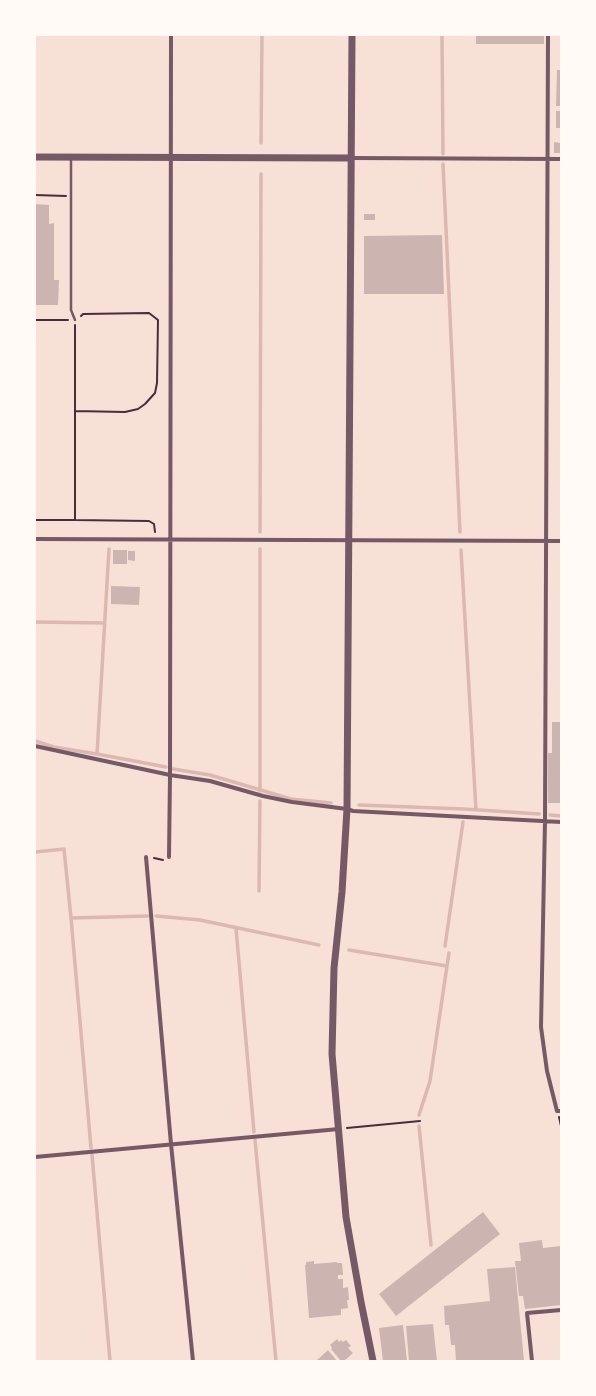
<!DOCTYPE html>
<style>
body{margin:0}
#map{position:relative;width:596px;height:1396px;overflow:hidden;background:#f7e1d7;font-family:Roboto,sans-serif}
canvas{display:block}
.frame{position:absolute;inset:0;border:36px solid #fffaf5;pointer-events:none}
</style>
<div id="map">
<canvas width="596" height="1396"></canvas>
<div class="frame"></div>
</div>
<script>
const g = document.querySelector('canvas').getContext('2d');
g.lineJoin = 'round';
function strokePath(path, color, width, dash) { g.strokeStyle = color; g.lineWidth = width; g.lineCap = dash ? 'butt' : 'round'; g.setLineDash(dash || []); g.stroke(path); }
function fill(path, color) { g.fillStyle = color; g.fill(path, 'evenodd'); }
const stream = new Path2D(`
 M442,35l1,119
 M261,143l1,-108
 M443,164l17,368
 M260,532l1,-358
 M461,550l15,260
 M35,622l69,1
 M35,741l19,6 43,7 69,13
 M97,754l12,-205
 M173,769l37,6 81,24 40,4
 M260,791v-242
 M359,805l105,4 75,5
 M550,815l11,1
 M35,852l29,-3 7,69 77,-2
 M259,891l1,-90
 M156,916l44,4 119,25
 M71,918l20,230
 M236,928l18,204
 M445,946l18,-124
 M349,950l98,16 2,-13
 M419,1115l11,-34 17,-115
 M419,1126l12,119
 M255,1140l21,221
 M92,1155l18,206`);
const building = new Path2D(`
 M476,35h68v9h-68z
 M557,70h4l-1,36h-4z
 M556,111h5v17h-5z
 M554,142l7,1v10h-7z
 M35,204l14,1v19l5,-1v57h5l-1,25h-23z
 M364,214h11v6h-11z
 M442,235l2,59h-80v-58z
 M113,550h14v14h-14z
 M128,551h7v10l-7,-1z
 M111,586l29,1 -1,18 -28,-1z
 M552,722h9v81h-13v-50h4z
 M483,1212l17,22 -104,82 -17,-22z
 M542,1240l1,8 18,-2v59l-36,4 -2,-13h-4l-4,-35h6l-2,-18z
 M314,1261v3l23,-2v1h5l1,12h-5v4h5v9l5,-1 1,13h-2l1,8 -7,1v6l-32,3 -4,-53h1v-3z
 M515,1267l9,94h-68l-1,-16h-4l-2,-20h-4l-1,-19 46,-5 -3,-32z
 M433,1324l4,37h-28l-3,-35z
 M403,1325l4,36h-24l-4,-33z
 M337,1339l2,3 2,-2 2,2 3,-2 5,6 -3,2 5,5 -9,8h-3l-10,-12 1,-1 -2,-3z
 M328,1350l9,11h-21z`);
const path = new Path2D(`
 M35,195l31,1
 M35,320h33
 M75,411l50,1 13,-3 7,-5 10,-11 2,-10 1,-63 -9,-7 -66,1 -2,2
 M35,520h40v-195
 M75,520l74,1 5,3 1,8
 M154,858l9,2
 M559,1117l2,9
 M347,1128l73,-7`);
const service = new Path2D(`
 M71,157v153l4,10`);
const minor = new Path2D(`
 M548,35l-3,786 -4,206 6,44 10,40h4
 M351,158l210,1
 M35,539l526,2
 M35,746l135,29 1,-740
 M146,857l25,287 22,217
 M169,857l1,-82 40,6 53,15 29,6 55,7 6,2 208,11
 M35,1157l304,-28
 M532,1361l-5,-48 34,-3`);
const tertiary = new Path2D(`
 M352,35l-5,774 -5,83 -8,76 -2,86 14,163 15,85 12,59
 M35,157l316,1`);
strokePath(stream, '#dcb8b0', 3.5);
fill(building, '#ccb4b1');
strokePath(path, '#4a2c40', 2);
strokePath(service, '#755966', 2.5);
strokePath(minor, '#755966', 4);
strokePath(tertiary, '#755966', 7);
</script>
